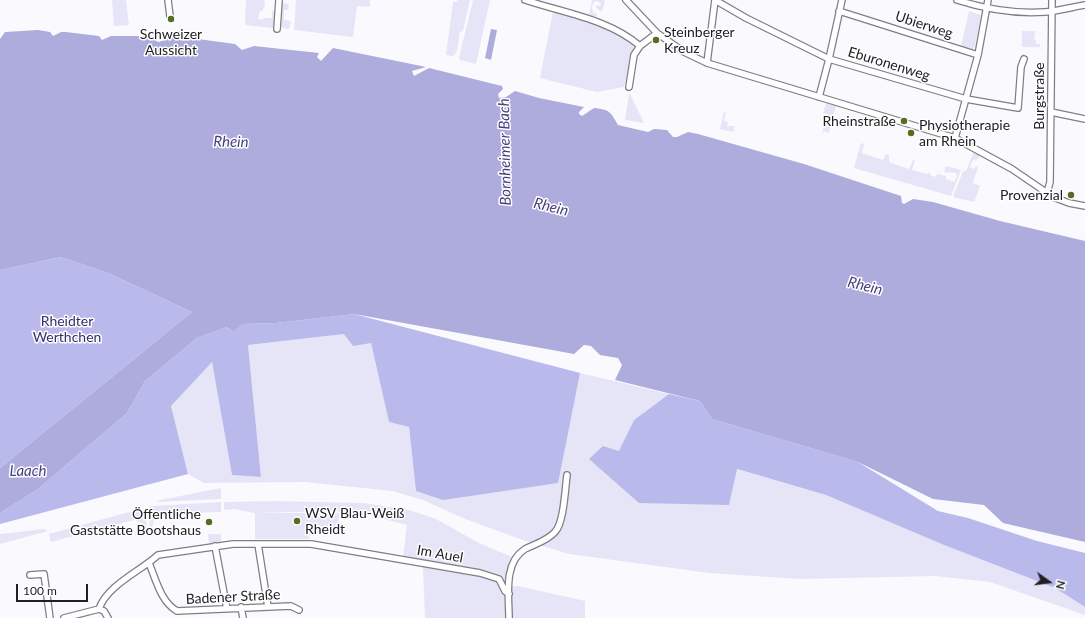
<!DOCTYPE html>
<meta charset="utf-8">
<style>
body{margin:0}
#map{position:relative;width:1085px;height:618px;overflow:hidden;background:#fafafe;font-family:Lato,sans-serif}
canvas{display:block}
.north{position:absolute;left:1029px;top:562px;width:40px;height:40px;-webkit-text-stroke:3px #fff;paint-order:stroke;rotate:104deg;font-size:11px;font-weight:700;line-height:16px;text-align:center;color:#202023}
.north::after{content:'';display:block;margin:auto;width:14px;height:18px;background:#202023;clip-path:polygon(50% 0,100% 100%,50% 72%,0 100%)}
.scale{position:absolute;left:16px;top:584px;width:72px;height:18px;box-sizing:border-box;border:2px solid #202023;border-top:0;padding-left:5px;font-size:12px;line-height:14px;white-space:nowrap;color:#202023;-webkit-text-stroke:3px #fff;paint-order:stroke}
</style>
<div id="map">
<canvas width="1085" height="618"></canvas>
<div class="north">N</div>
<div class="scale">100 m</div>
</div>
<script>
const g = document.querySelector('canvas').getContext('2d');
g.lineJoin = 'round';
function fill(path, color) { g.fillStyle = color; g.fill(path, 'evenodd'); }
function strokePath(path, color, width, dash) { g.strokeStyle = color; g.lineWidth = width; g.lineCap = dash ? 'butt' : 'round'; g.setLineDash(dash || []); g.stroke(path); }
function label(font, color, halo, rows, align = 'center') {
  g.font = font + ' Lato,sans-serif'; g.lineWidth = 3; g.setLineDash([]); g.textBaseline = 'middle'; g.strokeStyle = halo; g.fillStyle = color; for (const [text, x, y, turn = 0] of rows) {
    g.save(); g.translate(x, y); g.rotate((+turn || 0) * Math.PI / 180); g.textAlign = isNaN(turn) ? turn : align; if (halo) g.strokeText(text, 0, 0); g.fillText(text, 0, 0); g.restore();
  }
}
const green = new Path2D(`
 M112,0h14l3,25 -15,1z
 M246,0h18l1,6 -3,5h-2l-2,7 3,2 3,-2h8v-7l5,1 -1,15 -4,1 -27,-3z
 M296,0h74v7l-13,-1 -4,31 -59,-7z
 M458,0h12l-7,31 -3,1 -3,19 -4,5 -7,-1 7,-53h4z
 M473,0h17l-14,64 -16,-4 -1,-2z
 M592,0h13l-3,12 -6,-4 1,-3 3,1 1,-3 -6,-2 -3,5 1,7 4,1 -1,4 -7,-2z
 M281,3l8,1 -1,5 5,1h-9v10l7,1 -2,8 -6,-1 -3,-3z
 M553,11l60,19 20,12c2,8 -7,35 -9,45l-27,5 -57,-14z
 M969,11l12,4 -6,31 -2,3 -12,-3z
 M1022,31h13l-1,9h2v4h4v3h-18z
 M629,94h1l14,29 -19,-3z
 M826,103l10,3 -7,27 -5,-2 -2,5 4,-21 -3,-2z
 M724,112l2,1 -2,8 4,1 -1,4h8l-2,6 -13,-3z
 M861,143l3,1 -2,9 21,7 3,-6 3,1v7l20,7 4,-9h2l-3,10 15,4 1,-2 2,1v2l6,2 1,-3 9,2v3l8,3 3,-5 -1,-4 -12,-1 2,-6 15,4 -10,26 -97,-28z
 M974,151l6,4 -2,4 -5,1 -3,7 4,2 2,-3 2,1 -5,16 7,3 -6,16 -21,-5 10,-26h3z
 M344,334l27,9 18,79 20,5 7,63 156,-79 8,-38 89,21 -35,26 -15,32 110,53 7,-36 90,26 118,50 111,43 30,19v8l-95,-33 -55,-6 -135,3 -91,-6 -140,-19 -52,-16 -54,-20 -40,-18 -31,-9 -87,-9 -101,1 -16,-9 -17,-68 41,-45 20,114 29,2 -13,-132z
 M221,488v11l-65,3 4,-2z
 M276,501l88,2 45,7 27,9 43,24 33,14 -5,15 -1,15 12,-1 67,15v17h-160l-2,-51 68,11 13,8 -2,-11 -3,2 -96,-19 4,-33 -39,-10 -27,-2 -3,-2 -84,2 -19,-4 -11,1v-8z
 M221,502v10l-61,2 -6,5 -2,10 -2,1 -2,-20 4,-4z
 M140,509l6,2 1,20 -5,-8 -8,-3 -83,22 -2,-8z
 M255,513h84v16h-29l-1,10h-54z
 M44,529l4,2 -48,13v-10z
 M208,534h13v8l-12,2z`);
const forest = new Path2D(`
 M61,257l47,16 84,39 -192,156v-198z
 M354,314l226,59 -22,110 -115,17 -27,-9 -7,-64 -20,-5 -18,-79 -18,3 -9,-12 -96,11 13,132 -29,-2 -20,-113 -41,44 17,68 -188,50v-11l38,-24 89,-76 18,-32 52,-43 30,-11 7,5 9,-8 33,-1z
 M669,394l31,7 12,18 146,43 80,49 30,7 69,23 48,12v54l-30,-19 -111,-43 -118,-50 -89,-26 -8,36 -90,-2 -50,-44 14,-13 16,5 15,-31z`);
const water = new Path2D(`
 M491,29l6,1 -6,30 -6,-2z
 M38,30l12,2 3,4 8,-4h5l33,4 3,4 9,-4h45v5l3,1 17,-6 59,8 7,6 12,-4 65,7 -2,4 4,4 12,-13 93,19 -14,4 2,5 15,-8 73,18 1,3 -5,5 1,4 7,-1 9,-6 24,7 45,9 -5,5v2l3,2 12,-8c16,2 16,3 24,17l30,7 6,-3 13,1 6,7h4l11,-5 10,2 106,30 97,32 1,7 2,1 9,-5 20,3 67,19 85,20v301l-82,-19 -19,-18 -51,-6 -75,-37 -146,-43 -12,-18 -85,-21 7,-15 -4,-7 -18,-3 -9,-9 -7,-1 -10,9 -220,-40 -78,9 -33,1 -9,8 -7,-5 -30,11 -52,43 -18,32 -89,76 -38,24v-45l192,-156 -84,-39 -47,-16 -61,13v-231l5,-7z`);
const street = new Path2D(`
 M168,0l2,16
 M525,0c39,13 84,19 115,46l17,-13
 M626,0l31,33 27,19 23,11 248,75 57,31 41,28 16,6 16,3
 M715,0l31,18 83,41 137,40 52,9 3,-41 3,-8
 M957,0c28,9 59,14 88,12 13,-1 27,-5 40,-7
 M839,11l139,44
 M277,29l2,-29
 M707,63l8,-63
 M629,87l5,-32 6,-9
 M819,97l10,-38 13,-59
 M1051,112l34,7
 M955,138l23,-83 10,-55
 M1047,193l3,-11 2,-182
 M258,544l10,63
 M215,546l12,63
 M149,563c7,17 12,39 28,48l114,-5 8,4
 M30,575l14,-1 6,44
 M241,607l2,11
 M99,609c8,-24 42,-38 59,-54l75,-11h78l169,29 19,6 6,12 4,3
 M64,618l35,-9 5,2 4,7
 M509,618c0,-22 -6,-55 16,-69 10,-5 22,-8 30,-17 9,-10 10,-42 12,-57`);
const markers = [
 [171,19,4,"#546e20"],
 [656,40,4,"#546e20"],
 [904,121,4,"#546e20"],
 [911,133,4,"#546e20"],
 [1071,195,4,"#546e20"],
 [297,521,4,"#546e20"],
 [209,522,4,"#546e20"]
];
const streetNames = [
 ["Ubierweg",924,25,18],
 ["Eburonenweg",889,64,17],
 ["Burgstraße",1039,96,-90],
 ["Im Auel",440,554,10],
 ["Badener Straße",233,597,-3]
];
const poiNames = [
 ["Steinberger",664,32],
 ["Kreuz",664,48],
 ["Schweizer",171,34,"center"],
 ["Aussicht",171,50,"center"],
 ["Rheinstraße",896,121,"right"],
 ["Physiotherapie",919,125],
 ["am Rhein",919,141],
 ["Provenzial",1063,195,"right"],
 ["WSV Blau-Weiß",305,513],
 ["Rheidt",305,529],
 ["Öffentliche",201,514,"right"],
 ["Gaststätte Bootshaus",201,530,"right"]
];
const parkNames = [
 ["Rheidter",67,321],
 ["Werthchen",67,337]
];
const waterNames = [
 ["Rhein",231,142,1],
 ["Bornheimer Bach",505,152,-91],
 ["Rhein",551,207,14],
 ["Rhein",865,286,14],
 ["Laach",28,471]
];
fill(green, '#e5e5f7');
fill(forest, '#bab9eb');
fill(water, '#adacdd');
strokePath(street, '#7e7e86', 8);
strokePath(street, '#fff', 5.5);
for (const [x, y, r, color] of markers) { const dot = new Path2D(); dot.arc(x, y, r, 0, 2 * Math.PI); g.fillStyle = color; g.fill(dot); strokePath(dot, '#fff', 1.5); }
label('14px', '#202023', '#fff', streetNames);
label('14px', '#202023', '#fff', poiNames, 'left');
label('14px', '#352d69', '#fff', parkNames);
label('italic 15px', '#47417f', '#fff', waterNames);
</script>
